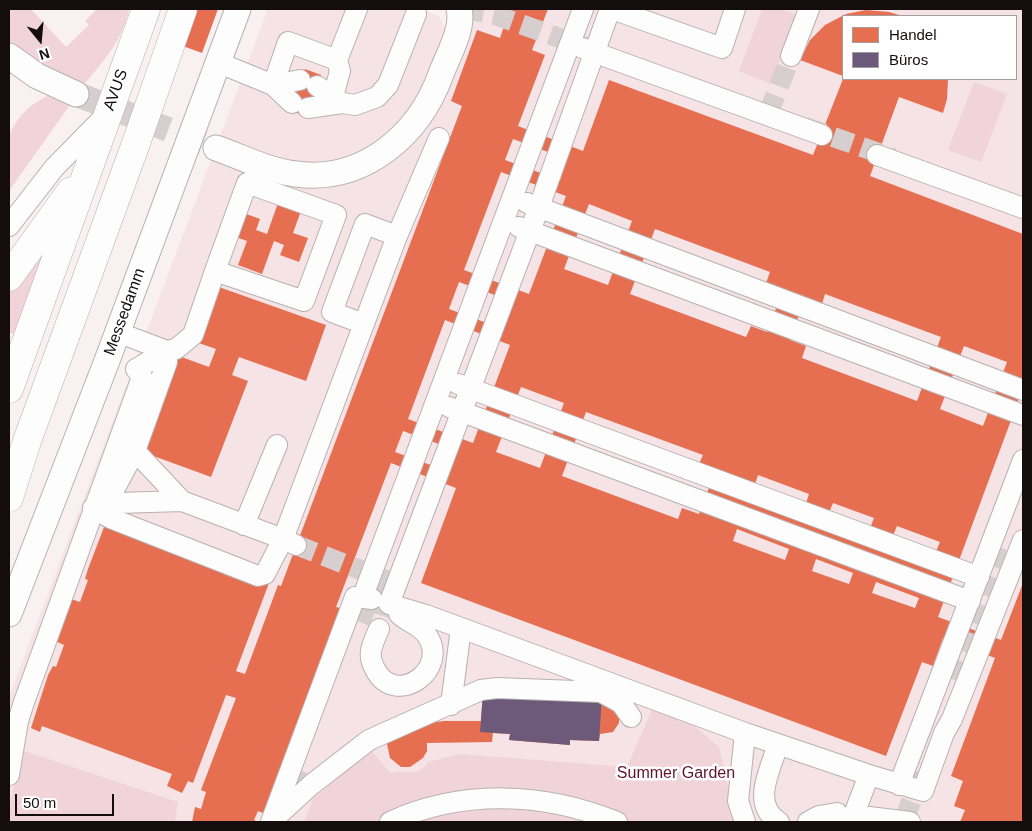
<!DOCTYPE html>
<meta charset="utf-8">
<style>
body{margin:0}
#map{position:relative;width:1032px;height:831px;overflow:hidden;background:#f8f0f1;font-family:Arial,sans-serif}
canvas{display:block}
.frame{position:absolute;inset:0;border:10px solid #140c0d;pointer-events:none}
.legend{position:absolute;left:842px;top:15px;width:175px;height:65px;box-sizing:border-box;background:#fff;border:1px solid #a19e9e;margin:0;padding:6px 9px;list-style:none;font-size:15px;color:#140c0d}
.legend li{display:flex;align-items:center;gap:10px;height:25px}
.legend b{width:25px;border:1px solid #a19e9e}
.north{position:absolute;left:15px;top:15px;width:50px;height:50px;-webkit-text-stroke:4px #fff;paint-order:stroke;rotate:163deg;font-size:14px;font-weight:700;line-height:20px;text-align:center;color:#140c0d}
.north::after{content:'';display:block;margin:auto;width:18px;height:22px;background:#140c0d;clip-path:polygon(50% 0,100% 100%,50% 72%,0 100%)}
.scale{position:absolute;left:15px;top:794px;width:99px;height:22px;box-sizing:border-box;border:2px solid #140c0d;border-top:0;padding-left:6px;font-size:15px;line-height:18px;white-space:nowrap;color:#140c0d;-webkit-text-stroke:4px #fff;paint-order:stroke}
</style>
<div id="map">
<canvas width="1032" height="831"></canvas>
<div class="frame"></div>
<ul class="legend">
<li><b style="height:14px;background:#e76f51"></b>Handel</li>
<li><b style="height:14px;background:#6d597a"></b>Büros</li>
</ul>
<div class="north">N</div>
<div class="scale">50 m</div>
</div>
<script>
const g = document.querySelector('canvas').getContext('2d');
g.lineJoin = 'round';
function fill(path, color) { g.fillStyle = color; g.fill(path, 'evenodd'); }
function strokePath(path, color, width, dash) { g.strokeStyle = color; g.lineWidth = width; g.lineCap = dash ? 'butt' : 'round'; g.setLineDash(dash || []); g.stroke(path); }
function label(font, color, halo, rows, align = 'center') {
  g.font = font + ' Arial,sans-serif'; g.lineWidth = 5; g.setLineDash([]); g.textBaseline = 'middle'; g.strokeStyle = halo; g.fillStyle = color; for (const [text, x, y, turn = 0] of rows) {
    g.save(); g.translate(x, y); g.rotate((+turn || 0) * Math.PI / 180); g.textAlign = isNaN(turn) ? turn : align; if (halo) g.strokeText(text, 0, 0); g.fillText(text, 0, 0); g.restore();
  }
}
const built = new Path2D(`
 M268,9h152l19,7 5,10 21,8 11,-25h547v813h-1014v-125zM843,16h173v63h-173z`);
const green = new Path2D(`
 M9,9h22l35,38 23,-22 -4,-4 12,-12h32c-7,33 -25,51 -46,77l-29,-11 -45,-31z
 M762,9h19l16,6 -26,69 -32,-13z
 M974,82l33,12 -26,68 -33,-12z
 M57,93l15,9 -63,89c0,-12 -3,-46 0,-55 8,-21 27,-38 48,-43z
 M46,242l-27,95 -10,-5v-44z
 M655,703l37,21 27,23 17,75h-432l9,-23 58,-49 19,23c15,-4 27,6 38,-11l31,-8 168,13z
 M21,750l157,52 -3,20h-166v-12z`);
const shops = new Path2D(`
 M197,9h21l-16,44 -19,-7z
 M510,9h38l-16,41 13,5 -27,71 65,25 26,-71 204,75 30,-76h105l-1,20 -4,14 -44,-16 -29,79 153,58v154l-85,229 63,23 22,-57v239h-63l5,-12 -11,-4 9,-25 -12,-5 44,-118 -52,-20 -10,28 -11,-4 -36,94 -465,-173 35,-95 -65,-25 -55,144 4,1 -77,205 -5,-2 -4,9 4,2h-66l3,-15 6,2 5,-17 -5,-2 35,-92 -10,-3 -33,88 -5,-2 -6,12 -15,-7 5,-12 -130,-48 -2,6 -9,-4 17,-53 5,-9 3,1 8,-22 -9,-4 16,-42 9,3 8,-22 -3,-1 3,-10 18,-47 163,61 -33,88 9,3 33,-89 3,1 181,-480 -11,-5 26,-71 23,8zM513,139l54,20 -7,21 -55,-20zM501,172l65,24 -37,98 -65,-24zM589,204l43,17 -24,64 -44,-16zM655,229l115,43 -4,11 17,7 -16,42 -16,-6 -5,11 -116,-43zM459,282l55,20 -11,27 -54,-20zM825,294l116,43 -24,64 -115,-43 4,-12 -16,-6 15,-42 17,6zM445,320l65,25 -37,98 -65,-24zM964,346l43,16 -24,64 -43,-17zM521,387l43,16 -24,65 -44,-16zM586,412l117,43 -5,11 17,6 -16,42 -17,-6 -4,11 -116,-43zM403,431l55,20 -8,21 -55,-20zM758,475l51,19 -4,12 -51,-19zM833,503l41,15 -5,13 -41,-16zM897,526l43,16 -5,12 -43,-16zM737,529l52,20 -4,11 -52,-19zM816,559l37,14 -4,11 -37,-13zM876,582l43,16 -4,10 -43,-15z
 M866,10l23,2 14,4h-60v60l-43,-16 10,-20 15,-15 21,-11z
 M305,69l16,6 -16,41 -16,-6z
 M279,200l23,8 -9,25 15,5 -9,24 -19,-7 4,-10 -10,-4 -12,33 -24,-9 9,-24 -14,-5 8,-24 19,7 -4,11 11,4z
 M216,286l110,39 -20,56 -67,-24 -7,18 16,6 -37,96 -71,-26 36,-96 33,12 7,-18 -20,-7z
 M483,693l89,1 39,11 8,12v6l-6,9 -13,2 -1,7 -29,-1v5l-61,-5 1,-6 -17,-1 -1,9 -65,1v8l-4,7 -13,9h-9l-11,-9 -3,-14 2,-7 25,-12 30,-4h37z`);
const offices = new Path2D(`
 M483,693l119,3 -3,45 -29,-1v5l-61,-5 1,-6 -30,-2z`);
const minorTunnel = new Path2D(`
 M464,9l31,6 90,32
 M768,114l23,-58
 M805,127l88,31
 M296,545l98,38 -15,46
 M360,622l16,-38
 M957,681l53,-140
 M285,811l17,-40
 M904,820l18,-47`);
const majorTunnel = new Path2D(`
 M76,94l140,54`);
const minor = new Path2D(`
 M610,9l-71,198 -150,397 37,11 319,118 -7,68 7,21
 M612,9l110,39 13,-39h-1
 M582,48l240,87
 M791,56l18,-47
 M217,62l56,23 19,18
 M273,85l15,-43 49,18 20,-51
 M273,85l27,-5
 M317,86l25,17
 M333,97l7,-26 -3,-11
 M308,108l34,-5 13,2 22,-8 11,-12 28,-71
 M877,155l146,53
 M527,203l496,187
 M9,226l45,-58 50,-51
 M519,227l504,188
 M364,324l-32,-12 33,-88 32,12
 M117,332l50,19
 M136,369l31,-18 9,-2 17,-14 22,-64 89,30 32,-86 -89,-32 -32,88
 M458,384l521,193
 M449,407l521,194
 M135,451l47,50
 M97,505l13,-8 25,-46 32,-89v-11
 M93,508l25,-5 64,-2 101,38 114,-303 42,-98
 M93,508l17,10 148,58 7,-2 18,-35 13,6
 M244,525l33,-80
 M363,596l220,-587
 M379,629c-3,7 -7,15 -8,22 -1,6 1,13 4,18 20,40 77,0 51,-35 -8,-10 -19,-12 -27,-20
 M451,705l10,-77
 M745,733l124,42 -18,47
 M778,744c-7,25 -28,60 1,78
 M9,775l9,-54 6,-19 118,-325 -6,-8
 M869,775l54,16 21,-58 8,-14 71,-179
 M899,785l124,-325
 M869,817l41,5
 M274,819l37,-34 58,-45 112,-50 16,-2 104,4 20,11 10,14
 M271,822l84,-225 17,2
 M390,822c72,-33 154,-30 227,0
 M808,822l11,-6 18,-3`);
const major = new Path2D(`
 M9,56l28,20 39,18
 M216,148c26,9 52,23 80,26 68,9 123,-39 145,-100 7,-19 23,-45 18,-65
 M9,614l99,-256 130,-349`);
const highway = new Path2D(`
 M9,277l62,-86
 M9,389l137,-380
 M9,498l18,-57 108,-295 48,-137`);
const streetNames = [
 ["AVUS",116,90,-70],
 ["Messedamm",125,312,-70]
];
const parkNames = [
 ["Summer Garden",676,774]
];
fill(built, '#f5e3e5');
fill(green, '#f1d4d9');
fill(shops, '#e76f51');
fill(offices, '#6d597a');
strokePath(minorTunnel, '#d6cecf', 20, [20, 10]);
strokePath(majorTunnel, '#d6cecf', 25, [25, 12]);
strokePath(minor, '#b8b0b1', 22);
strokePath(major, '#b8b0b1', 27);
strokePath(highway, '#b8b0b1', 29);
strokePath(minor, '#fefdfd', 20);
strokePath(major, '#fefdfd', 25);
strokePath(highway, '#fefdfd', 28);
label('16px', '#140c0d', '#fff', streetNames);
label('16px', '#61142d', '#fff', parkNames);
</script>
